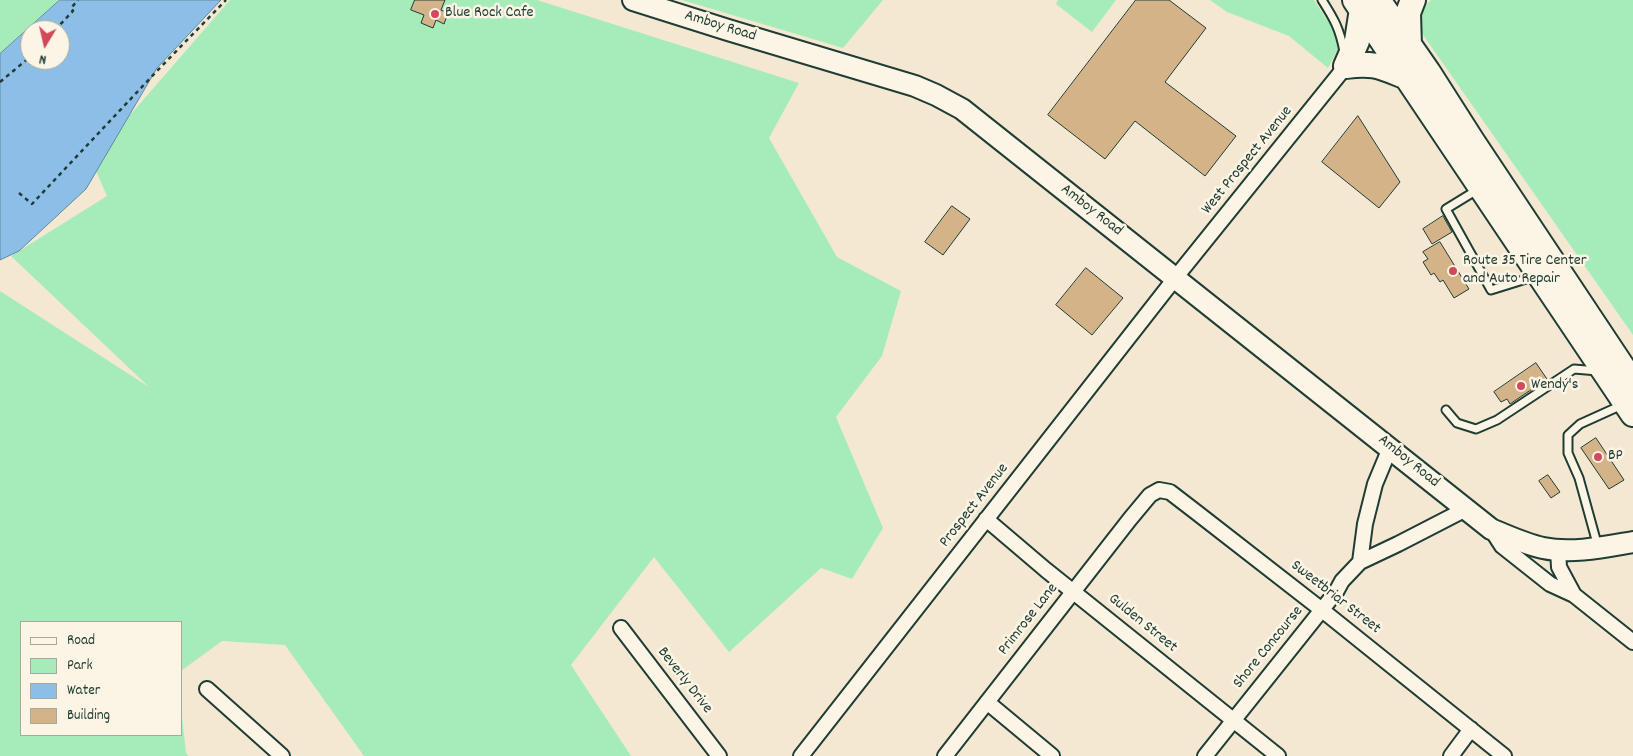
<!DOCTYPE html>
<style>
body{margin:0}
#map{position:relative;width:1633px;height:756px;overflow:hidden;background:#f4e8d2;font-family:Dekko,sans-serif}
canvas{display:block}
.legend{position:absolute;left:20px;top:621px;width:162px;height:115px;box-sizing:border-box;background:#fcf5e5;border:1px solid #a4ab9e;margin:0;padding:6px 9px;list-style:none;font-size:15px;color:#1f3d34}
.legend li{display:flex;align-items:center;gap:10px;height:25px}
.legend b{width:25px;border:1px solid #a4ab9e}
.north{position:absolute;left:20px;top:20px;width:50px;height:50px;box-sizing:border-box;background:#fcf5e5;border:1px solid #a4ab9e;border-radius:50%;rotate:189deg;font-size:14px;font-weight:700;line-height:20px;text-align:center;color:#1f3d34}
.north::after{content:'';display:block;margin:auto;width:18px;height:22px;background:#d1495b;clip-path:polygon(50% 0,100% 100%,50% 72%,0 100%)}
</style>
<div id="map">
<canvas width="1633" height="756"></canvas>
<ul class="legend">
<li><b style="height:6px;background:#fcf5e5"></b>Road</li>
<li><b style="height:14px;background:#a6ecb9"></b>Park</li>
<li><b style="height:14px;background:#8cbee8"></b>Water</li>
<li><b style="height:14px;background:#d5b388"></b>Building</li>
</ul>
<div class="north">N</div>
</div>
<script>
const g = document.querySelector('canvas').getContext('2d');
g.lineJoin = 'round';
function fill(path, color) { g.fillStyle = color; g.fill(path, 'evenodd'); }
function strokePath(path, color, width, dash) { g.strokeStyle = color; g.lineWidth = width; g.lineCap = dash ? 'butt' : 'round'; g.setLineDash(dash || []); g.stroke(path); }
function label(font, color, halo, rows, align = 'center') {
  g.font = font + ' Dekko,sans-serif'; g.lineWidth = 5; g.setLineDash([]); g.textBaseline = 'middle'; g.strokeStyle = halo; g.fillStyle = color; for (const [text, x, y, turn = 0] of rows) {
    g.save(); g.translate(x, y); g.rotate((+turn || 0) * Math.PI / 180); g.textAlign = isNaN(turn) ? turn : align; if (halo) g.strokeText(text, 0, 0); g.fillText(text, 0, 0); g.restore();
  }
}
const green = new Path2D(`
 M0,0h60l-60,54z
 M230,0h307l262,83 -30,55 68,119 64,34 -19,65 -46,61 47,111 -31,51 -31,-11 -92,84 -75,-95 -83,108 60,91h-267l-79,-111 -63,-4 -41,30v-49h-160v113h160v-27l5,45 3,3h-189v-465l149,96 -138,-131 96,-60 -16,-36z
 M682,0h201l-40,48z
 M1058,0h58l-24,32 -36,-28z
 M1210,0h104l22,34 3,13 -11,21 -39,-32 -62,-24z
 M1431,0h202v335l-212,-303c-2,-14 -1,-22 10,-32z`);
const water = new Path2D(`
 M60,0h161l-64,68 -71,121 -67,62 -19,9v-206zM30,30h30v30h-30z`);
const building = new Path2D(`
 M415,0h30l-4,10 7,3 -4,11 -8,-4 -3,8 -12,-5 3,-8 -13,-5z
 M1136,0h33l37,28 -41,54 71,54 -31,40 -70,-55 -30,38 -57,-44z
 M1358,116l42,66 -21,26 -57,-46z
 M952,206l18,13 -27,36 -18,-13z
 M1443,216l9,16 -20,12 -9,-15z
 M1440,242l29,47 -15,9 -11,-18 -3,2 -6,-9 -3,2 -8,-13 5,-3 -5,-7z
 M1086,268l37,30 -31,37 -36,-30z
 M1536,363l11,16 -37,25 -3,-5 -6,3 -7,-10z
 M1596,438l28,42 -15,9 -28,-41z
 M1548,475l12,17 -9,6 -12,-17z`);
const path = new Path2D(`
 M55,30l18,-19 -2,-3 7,-8
 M0,82l30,-25
 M19,193l13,11 123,-131 71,-73`);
const service = new Path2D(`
 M1322,0c12,19 18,29 22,52
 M1477,190l-31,19 45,81 45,-14
 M1446,410l11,13 19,6 21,-9 77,-51 24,2
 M1598,547l-19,-69 -11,-25v-18l12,-11 42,-19`);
const minor = new Path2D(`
 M986,519l60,51 232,186
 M1491,529l11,17 48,38 24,11 59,47
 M1558,550l1,17 15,28
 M1360,562l5,-38 10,-40 15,-36
 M621,628l98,128
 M207,689l75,67
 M987,702l65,54
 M801,756l375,-479 170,-211
 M945,756l185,-237 20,-24 9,-5 11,2 26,20 126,98 182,146
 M1205,756l131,-164 6,-11 18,-19 38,-18 68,-35
 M1451,756l20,-27`);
const secondary = new Path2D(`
 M633,0l95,30 187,56 21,9 26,14 529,420c17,7 34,15 52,19 29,6 61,-1 90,-6`);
const trunk = new Path2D(`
 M1355,0l278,414
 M1378,0l50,72 44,69 161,242
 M1409,46l-1,-33 5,-13
 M1346,66c29,-4 35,1 61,11
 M1346,66l11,-25 5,-32`);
const markers = [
 [435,14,5,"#d1495b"],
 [1453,271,5,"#d1495b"],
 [1521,386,5,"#d1495b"],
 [1598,457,5,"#d1495b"]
];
const poiNames = [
 ["Blue Rock Cafe",445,14],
 ["Route 35 Tire Center",1463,262],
 ["and Auto Repair",1463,280],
 ["Wendy's",1531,386],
 ["BP",1608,457]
];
const streetNames = [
 ["Amboy Road",720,27,17],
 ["West Prospect Avenue",1248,161,-51],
 ["Amboy Road",1091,211,38],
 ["Amboy Road",1408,462,39],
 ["Prospect Avenue",975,506,-52],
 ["Sweetbriar Street",1335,598,38],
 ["Primrose Lane",1029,620,-52],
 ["Gulden Street",1142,624,39],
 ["Shore Concourse",1269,648,-51],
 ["Beverly Drive",684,681,52]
];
fill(green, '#a6ecb9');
fill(water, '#8cbee8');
strokePath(water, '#608aa0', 1);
fill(building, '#d5b388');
strokePath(building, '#1f3d34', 1);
strokePath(service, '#1f3d34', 11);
strokePath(minor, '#1f3d34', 18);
strokePath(secondary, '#1f3d34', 24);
strokePath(trunk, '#1f3d34', 28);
strokePath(path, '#1f3d34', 2.5, [4, 4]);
strokePath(service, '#fcf5e5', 7);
strokePath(minor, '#fcf5e5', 14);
strokePath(secondary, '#fcf5e5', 20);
strokePath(trunk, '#fcf5e5', 24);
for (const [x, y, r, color] of markers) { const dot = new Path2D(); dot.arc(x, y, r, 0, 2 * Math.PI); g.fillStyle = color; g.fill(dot); strokePath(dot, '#fcf5e5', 2); }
label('16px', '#1f3d34', '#fcf5e5', poiNames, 'left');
label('16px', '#1f3d34', '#fcf5e5', streetNames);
</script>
